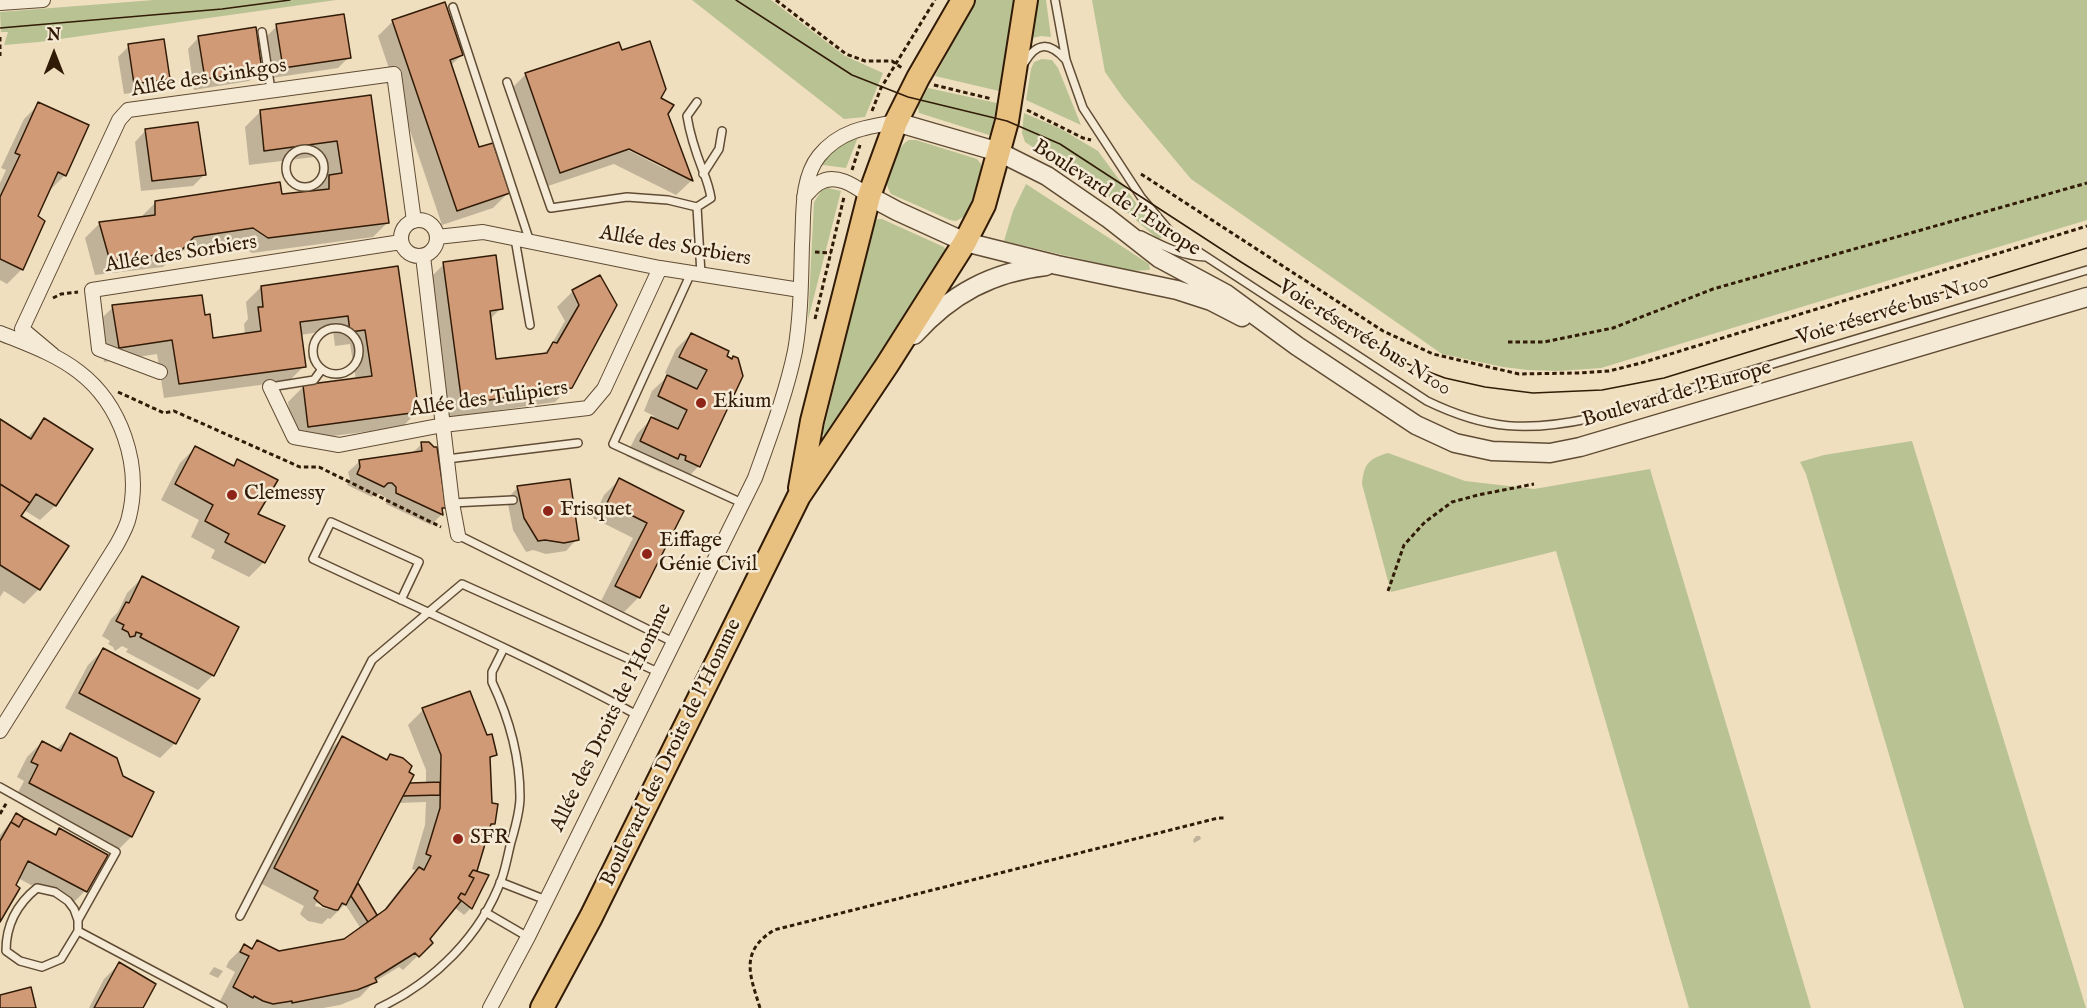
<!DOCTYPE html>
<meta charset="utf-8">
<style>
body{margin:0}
#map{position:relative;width:2087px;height:1008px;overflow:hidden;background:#efdfbf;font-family:"IM FELL English",serif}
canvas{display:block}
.north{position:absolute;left:24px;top:24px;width:60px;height:60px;-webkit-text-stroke:4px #f5ead5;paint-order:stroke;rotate:0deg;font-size:16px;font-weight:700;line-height:24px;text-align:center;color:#311b06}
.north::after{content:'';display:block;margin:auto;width:21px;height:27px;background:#311b06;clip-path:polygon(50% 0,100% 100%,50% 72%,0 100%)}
</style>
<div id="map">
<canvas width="2087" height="1008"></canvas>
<div class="north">N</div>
</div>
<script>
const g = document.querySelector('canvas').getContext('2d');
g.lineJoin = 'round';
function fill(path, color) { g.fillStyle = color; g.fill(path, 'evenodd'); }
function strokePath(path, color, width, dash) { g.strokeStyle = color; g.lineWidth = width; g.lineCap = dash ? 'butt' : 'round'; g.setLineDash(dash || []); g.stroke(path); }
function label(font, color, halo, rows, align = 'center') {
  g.font = font + ' "IM FELL English",serif'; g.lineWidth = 5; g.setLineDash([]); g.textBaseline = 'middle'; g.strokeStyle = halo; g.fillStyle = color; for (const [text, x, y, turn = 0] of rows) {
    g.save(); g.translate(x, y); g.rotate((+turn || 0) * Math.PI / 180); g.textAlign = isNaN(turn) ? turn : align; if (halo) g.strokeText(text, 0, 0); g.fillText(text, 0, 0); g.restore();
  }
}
const green = new Path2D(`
 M154,0h182l-297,42 -35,3 4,-13h-7l-1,-20z
 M692,0h79l74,56 38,17 -18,44 -21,2z
 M976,0h38l-15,91 -64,-15z
 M1032,0h14l5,37 -10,-1 -13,3z
 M1092,0h995v220l-486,148 -43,3 -30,-1 -25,-3 -61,-13 -251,-175 -67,-80 -19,-27z
 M1042,59l10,1 6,8 23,57 -55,-25 5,-31 3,-7z
 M928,88l69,15 -6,31 -2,1 -70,-22 -1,-6z
 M1024,113l37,16 37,22 64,87 -4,1 -49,-42 -84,-55 -3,-9z
 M858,137l-12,31 -23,-3 -1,-3c7,-12 22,-21 36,-25z
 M909,140h7l61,19 4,5 1,12 -17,40 -9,5 -6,-1 -59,-26c-2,-4 -3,-5 -4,-10 -1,-10 13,-41 22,-44z
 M1026,184l123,80 1,6 -19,1 -127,-30 9,-30z
 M828,188l13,3 -33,129 6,-118 8,-12z
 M877,219h5l62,28 2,3 -119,186h-3l-1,-4 52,-211z
 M1912,441l174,567h-122l-158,-534 -6,-12 24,-7z
 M1388,453l77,28 69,8 116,-20 161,539h-122l-133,-457 -165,41 -29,-108c2,-20 6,-25 26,-31z`);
const shadow = new Path2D(`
 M393,21l69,34 -12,11 28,83 30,44 -15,15 -51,17 -64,-189z
 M277,26l72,31 -11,11 -66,10 -6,-41z
 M199,37l62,33 -12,11 -55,9 -6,-41z
 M129,46l39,32 -11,12 -33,4 -6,-37z
 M621,52l38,46 32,83 -15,14 -62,-31 -69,23 -34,-98 15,-15zM623,145l44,22v3l-45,-23z
 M370,97l18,125 -15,15 -121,16 -15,-11 -58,9 -16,16 -68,8 -10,-37 15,-15 40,-5 15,-15 126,-7 34,-5 11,-11 -4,-24 -73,9 -4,-38 15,-15z
 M39,104l26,71 -15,15 -14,27 -14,52 -15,15 -7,-4v-97l6,-13 -5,-2 23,-49z
 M146,130l59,44 -12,12 -52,5 -6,-49z
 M444,264l57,44 -12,12 5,41 48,-6 8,-8 15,-26 -8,-14 15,-15 28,-15 -30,110 -15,15 -108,16 -18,-139z
 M397,268l20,144 -15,15 -108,14 -6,-39 15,-15 53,-7 -6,-36 -15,2 -2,-16 -33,5 4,31 -15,15 -125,17 -7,-44 -53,8 -6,-40 15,-15 91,9 8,24 33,-5 -1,-11 4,-5 -2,-17 15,-15z
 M691,334l40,26 -32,106 -15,15 -13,-6 1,-3 -6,-3 -4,4 -36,-17 11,-22 17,-18 -10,-5 8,-20 17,-16 -4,-2 11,-24z
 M44,420l11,86 -15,14 -16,-10 -5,7 20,72 -15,15 -20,-13 -4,6v-176l27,17z
 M422,444l23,63 -4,4 1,3 -11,11 -45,-21v-6l-6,-4h-5l-3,3 -25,-12 3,-6 -2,-7 12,-11 51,-7z
 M195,448l37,19 6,-6 18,53 8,48 -15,15 -38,-19 4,-8 -24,-13 8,-17 -38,-20 19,-37z
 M619,480l63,31 -43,86 -15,15 -23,-11 32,-63 -40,-20 11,-23z
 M518,487l59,52 -11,12 -20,3 -13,-4 -7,2 -13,-22 -6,-31z
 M142,578l71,97 -15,15 -72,-38 2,-3 -6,-3 -7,5 -2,-4 -5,-3 2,-3 -8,-5 9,-17 7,-7 9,-19z
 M103,650l72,93 -15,15 -95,-50 23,-43z
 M423,710l63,27 9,17 -6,6 5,63 -6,6 -13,43 -4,36 -7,7 -10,-8 -26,32 3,4 -28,27 -4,-3 -25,15 -14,15 -20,8 -17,3h-93l-11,-5 16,-31 -9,-5 3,-6 15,-15 6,4 8,-8 21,11 66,-12 16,-12 -16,-25 -15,15 -2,-1 -6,6 -14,-3 -6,-5 -2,-2 4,-8 -44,-23 67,-130 15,-15 43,23 5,-5 17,17 -1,17 5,-5 15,-1v-14l-18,-45zM426,802l-1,23 -13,44 5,2 -13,13 -25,32 -7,5 -1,-1 5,-5 -20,-32 42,-80zM316,903l23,5 -3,3 -21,-5z
 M71,735l60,102 -15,15 -101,-54 9,-17 -7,-4 10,-20 15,-15 14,8z
 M16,815l38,20 5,-5 47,25 -21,36 -15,15 -52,-28 -18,42v-85z
 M1196,836h4l1,3 -7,4 -1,-3z
 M119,964l23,44h-53l15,-29z
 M214,967l9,4 -5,7 -9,-4z`);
const building = new Path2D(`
 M445,2l18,53 -13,5 29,87 14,-4 17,50 -53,18 -65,-191z
 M344,14l7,44 -68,10 -7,-44z
 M256,27l6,44 -57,8 -7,-43z
 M164,39l6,40 -36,5 -6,-40z
 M650,41l16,48 -5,9 13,7 -6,9 25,67 -64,-32 -69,24 -35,-100 94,-31 3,8z
 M371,95l18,128 -121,15 -15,-10 -59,9 -14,15 -70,9 -11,-39 56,-7v-14l125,-19 2,12 47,-5v-14l13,-2 -5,-32 -73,10 -4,-41z
 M38,102l51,23 -23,51 -8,-4 -20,44 7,5 -22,49 -23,-11v-62l20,-42 -5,-2z
 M198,122l8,53 -54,6 -7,-52z
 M496,255l7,54 -13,2 6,48 51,-6 6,-11 4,1 22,-38 -7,-15 28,-15 17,30 -45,83 -110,16 -19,-142z
 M398,266l21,146 -111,15 -5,-42 69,-9 -7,-46 -15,2 -2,-16 -48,6 6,45 -127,17 -7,-44 -53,8 -7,-43 90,-10 3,20 5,-1 3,24 48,-7 -3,-24h5l-2,-21z
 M691,333l38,18 -2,5 5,3 1,-3 5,2 5,18 -43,91 -15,-7 1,-4 -6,-2 -2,5 -38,-18 11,-24 27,12 9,-19 -29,-14 9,-21 30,14 10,-19 -28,-13z
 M44,418l49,31 -37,57 -20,-12 -6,9 -30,-19v-65l31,20z
 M421,442h8l5,5h3l9,61h-4l1,7 -47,-22v-6l-4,-4h-4l-4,4 -27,-13 3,-7 -1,-7 63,-9z
 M195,446l39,20 3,-7 41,21 -20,34 27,12 -20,37 -40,-21 4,-8 -24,-13 8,-16 -38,-21z
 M619,478l65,33 -44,87 -25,-12 32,-63 -40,-20z
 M570,479l9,61 -15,3 -19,-3 -7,1 -14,-23 -7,-32z
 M0,484l30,19 -9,13 48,30 -29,44 -40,-25z
 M142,576l97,51 -25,49 -74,-39 2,-3 -6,-2 -1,4 -5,1 -2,-5 -6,-3 2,-4 -8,-4 10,-19 3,1z
 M103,648l97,51 -24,45 -97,-51z
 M470,691l17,44 5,-1 5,21 -7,2 2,46 6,1 -3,20h-4l-14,47 -4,-1 -4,6 5,2 -9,17 -4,-2 -3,5 3,3 -31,38 3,4 -14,14 -4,-4 -40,25 2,4 -20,8 -65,13v-2l-19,3 -10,-3 -9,-5 -1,2 -20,-11 16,-31 -9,-4 4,-8 8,5 5,-9 22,11 65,-12 42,-30 33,-42 5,3 7,-14 -5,-2 14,-46 1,-53 -19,-47z
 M70,733l47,25 6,18 31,16 -22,45 -103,-54 9,-18 -7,-3 11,-21 19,10z
 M342,736l45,24 3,-6 13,4 9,8 -3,6 5,3 -68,130 -4,-2 -4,7h-3l-12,-4 -6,-5 -3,-3 4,-7 -44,-23z
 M440,782v13l-37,1 7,-13z
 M16,813l8,5 -5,9 -8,-5z
 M24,818l32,17 3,-7 49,27 -21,37 -59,-31 -12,24 4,3 -20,34v-81l11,-19 8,5z
 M473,870l16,5 -17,34 -14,-11 3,-5 4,2 9,-17 -5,-2z
 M358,883l19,32 -9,7 -17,-26z
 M119,962l37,22 -13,24h-49z
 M31,987l5,21h-36v-13z`);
const path = new Path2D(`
 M776,0l70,54 19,7h27l10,7
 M0,37v19
 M934,85l58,14
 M1027,110l56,28 8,2
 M872,111l9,-23 54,-88
 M852,170l8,-25
 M1141,174l242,157 50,23 86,20 59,-1 31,-2 32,-8 446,-137
 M815,252l16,1
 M53,298l8,-4 17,-2
 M815,319l29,-122
 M1508,342h36l69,-14 100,-39 374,-106
 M118,392l46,21 10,-2 126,56h19l122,60
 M1388,591l16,-46 21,-23 27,-20 26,-7 56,-11
 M0,814l7,-12
 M760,1008c-10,-33 -21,-56 14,-78l444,-112h8`);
const service = new Path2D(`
 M1055,0l11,60 17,48 58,89 32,38 254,166c60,29 100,31 165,17l495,-148
 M453,7l77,235
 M262,32l9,58
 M1025,62c12,-20 24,-20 40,-3
 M507,82l44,126 76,-11 41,3 29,7 4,67
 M697,102l-10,14c3,19 9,37 16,55 4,10 6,15 8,27l-14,9
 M286 168a19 19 0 1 1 38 0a19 19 0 1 1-38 0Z
 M703,174l16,-25 3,-18
 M1141,235c22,11 40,21 65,22
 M515,239l15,86
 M691,273l-78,171 129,59
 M313 351a23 23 0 1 1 46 0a23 23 0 1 1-46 0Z
 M270,387l44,-7 8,-11
 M447,459l131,-16
 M452,503l61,-3
 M458,535l215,107
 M401,600l18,-38 -88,-40 -18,37c109,51 219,99 324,156
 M0,787l116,65 -38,68
 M500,882l46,18
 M37,888l18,4 13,9 6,8 4,11v11l-17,28 -19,8 -22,-6 -14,-10c0,-25 11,-47 31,-63z
 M485,912l43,25
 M240,916l132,-256 90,-76 196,88
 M78,931l145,77
 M379,1008c55,-26 102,-72 123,-130 4,-12 6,-24 9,-36 4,-14 9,-30 9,-45 0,-39 -11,-79 -28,-115v-10l12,-24`);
const minor = new Path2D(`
 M0,3l43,-3
 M804,197c5,-5 10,-11 15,-14 17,-11 37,4 50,13
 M401 238a18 18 0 1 1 36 0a18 18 0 1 1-36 0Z
 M437,237l46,-5 177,36 140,22
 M423,256l29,247 6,32
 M0,333c27,11 56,21 79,39 42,32 63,93 50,145 -2,10 -8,20 -13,29l-116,185
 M53,355l-31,-26 97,-209 9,-10 266,-36 20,147
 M160,372l-61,-23 -7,-59 309,-48
 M270,387l24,50 45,8 104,-20 145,-17 16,-19 56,-121
 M490,1008l38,-71 227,-459c15,-42 31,-84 40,-127 6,-34 6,-71 7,-106 2,-28 -2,-65 17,-89 20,-25 46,-29 77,-34`);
const tertiary = new Path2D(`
 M896,122l103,30 48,24 61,42 51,40 67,36 71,52 119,79 39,18 37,8 58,2 30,-6 507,-150
 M869,196l28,15 68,31 92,23 120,25 34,11 31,16
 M914,335c37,-41 78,-63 132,-69`);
const primary = new Path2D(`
 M800,488l12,-67 57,-225 27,-74 22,-44 45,-78
 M542,1008l49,-91 208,-421 88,-131 78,-123 19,-37 23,-84 19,-121`);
const tram = new Path2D(`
 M736,0l116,75 56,22 99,24 53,23 181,118 159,99 45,17 40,9 48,6 69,-3 62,-12 423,-130
 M0,28l222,-19 68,-9`);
const markers = [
 [701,403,6,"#8f2418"],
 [232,495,6,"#8f2418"],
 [548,511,6,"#8f2418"],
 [647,554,6,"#8f2418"],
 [458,839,6,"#8f2418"]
];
const streetNames = [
 ["Allée des Ginkgos",209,79,-9],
 ["Boulevard de l'Europe",1116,199,33],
 ["Allée des Sorbiers",675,247,10],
 ["Allée des Sorbiers",181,255,-9],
 ["Voie réservée bus N100",1893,311,-17],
 ["Voie réservée bus N100",1364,339,32],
 ["Boulevard de l'Europe",1677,395,-16],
 ["Allée des Tulipiers",489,400,-8],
 ["Allée des Droits de l'Homme",612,718,-64],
 ["Boulevard des Droits de l'Homme",672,753,-64]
];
const poiNames = [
 ["Ekium",713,403],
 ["Clemessy",244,495],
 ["Frisquet",560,511],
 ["Eiffage",659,542],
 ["Génie Civil",659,566],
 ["SFR",470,839]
];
fill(green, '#b9c292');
fill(shadow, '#0003');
fill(building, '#d19a77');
strokePath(building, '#311b06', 1.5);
strokePath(service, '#604c34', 10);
strokePath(minor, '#604c34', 16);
strokePath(tertiary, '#604c34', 21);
strokePath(primary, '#311b06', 26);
strokePath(path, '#311b06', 3, [4.5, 3]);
strokePath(service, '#f5ead5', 7);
strokePath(minor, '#f5ead5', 14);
strokePath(tertiary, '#f5ead5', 18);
strokePath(primary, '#e8c080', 22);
strokePath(tram, '#311b06', 1.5);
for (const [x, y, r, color] of markers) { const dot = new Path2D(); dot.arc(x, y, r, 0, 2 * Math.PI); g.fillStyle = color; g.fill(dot); strokePath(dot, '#f5ead5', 2); }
label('21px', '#311b06', '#f5ead5', streetNames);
label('21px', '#311b06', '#f5ead5', poiNames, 'left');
</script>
